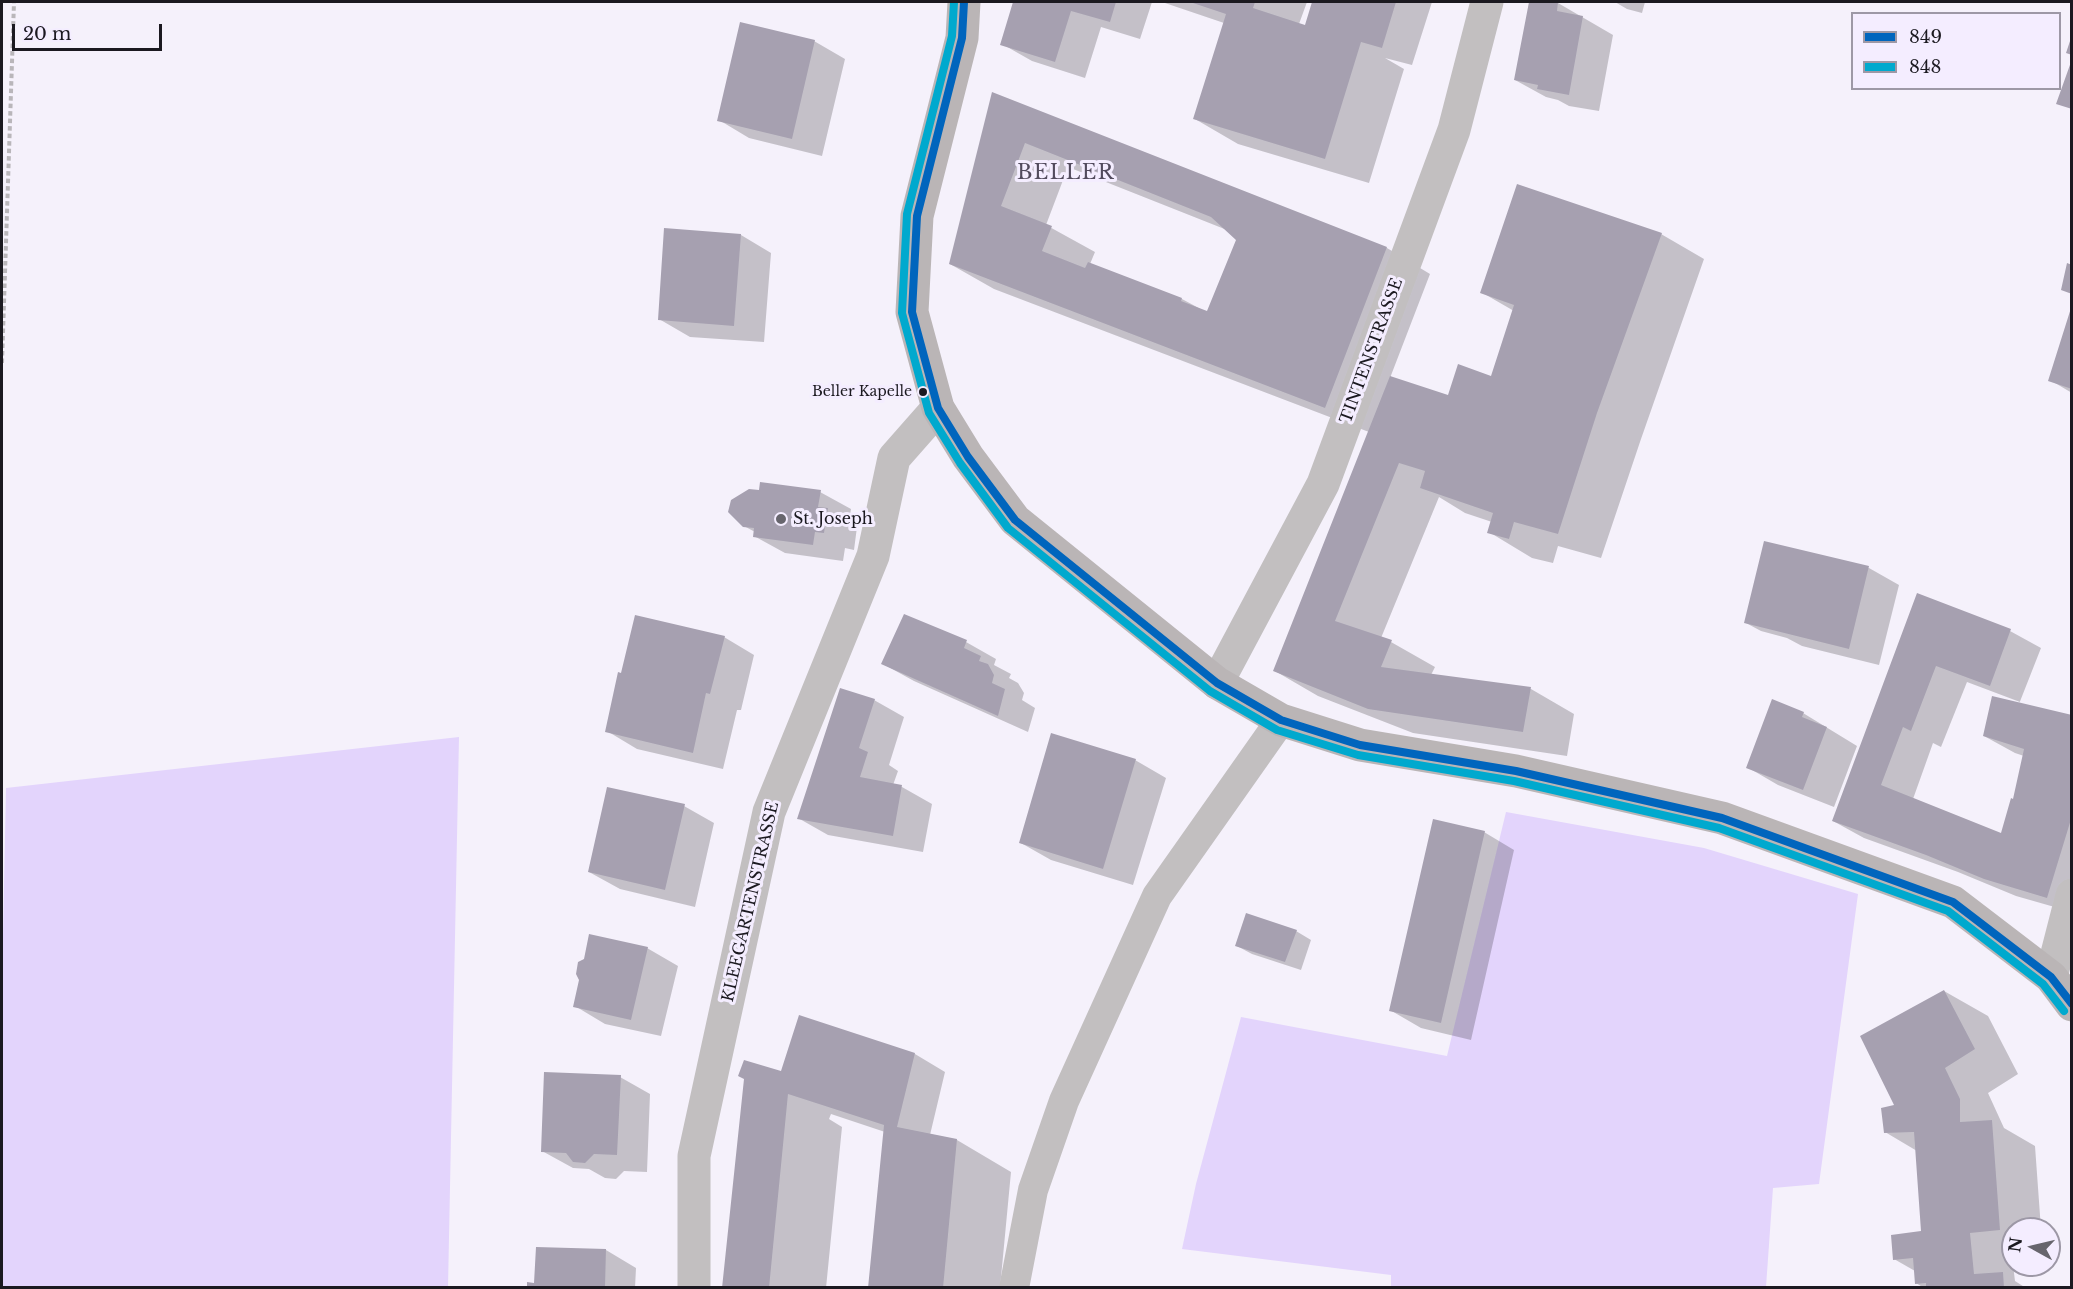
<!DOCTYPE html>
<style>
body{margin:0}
#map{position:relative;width:2073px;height:1289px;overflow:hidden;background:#f5f1fb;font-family:"Libre Baskerville",serif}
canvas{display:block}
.frame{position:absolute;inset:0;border:3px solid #1b1920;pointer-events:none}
.legend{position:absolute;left:1851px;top:12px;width:210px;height:78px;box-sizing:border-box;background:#f4edff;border:2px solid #9d98a6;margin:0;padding:8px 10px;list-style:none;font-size:18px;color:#1b1920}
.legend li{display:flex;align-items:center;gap:12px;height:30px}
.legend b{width:30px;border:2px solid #9d98a6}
.north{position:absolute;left:2001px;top:1217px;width:60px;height:60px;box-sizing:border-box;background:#f4edff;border:2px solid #9d98a6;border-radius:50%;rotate:278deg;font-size:16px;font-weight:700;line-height:24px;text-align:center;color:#1b1920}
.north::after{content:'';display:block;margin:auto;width:21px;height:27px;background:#67656d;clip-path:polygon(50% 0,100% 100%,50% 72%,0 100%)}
.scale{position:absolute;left:12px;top:24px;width:150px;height:27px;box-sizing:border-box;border:3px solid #1b1920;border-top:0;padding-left:8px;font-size:18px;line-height:21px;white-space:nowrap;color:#1b1920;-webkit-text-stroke:4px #f4edff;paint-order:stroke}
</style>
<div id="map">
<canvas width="2073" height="1289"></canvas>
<div class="frame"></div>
<ul class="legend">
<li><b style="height:8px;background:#0065bd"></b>849</li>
<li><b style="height:8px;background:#00a9ce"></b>848</li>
</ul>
<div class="north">N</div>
<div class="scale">20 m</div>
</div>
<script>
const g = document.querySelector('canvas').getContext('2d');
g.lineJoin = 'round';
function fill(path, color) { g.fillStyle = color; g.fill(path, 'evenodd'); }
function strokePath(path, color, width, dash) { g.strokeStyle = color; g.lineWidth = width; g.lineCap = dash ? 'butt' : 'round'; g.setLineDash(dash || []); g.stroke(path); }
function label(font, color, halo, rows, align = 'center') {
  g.font = font + ' "Libre Baskerville",serif'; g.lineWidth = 6; g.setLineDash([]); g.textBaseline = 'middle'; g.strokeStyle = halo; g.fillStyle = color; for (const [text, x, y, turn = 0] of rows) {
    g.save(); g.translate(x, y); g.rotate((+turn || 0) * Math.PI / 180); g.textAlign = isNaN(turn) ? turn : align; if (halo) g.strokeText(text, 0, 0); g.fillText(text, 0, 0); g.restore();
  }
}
const green = new Path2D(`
 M459,737l-11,550h-446v-303l4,-196z
 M1506,812l198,36 154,46 -39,290 -46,4 -7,99h-375v-12l-209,-26 14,-65 45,-167 206,39z`);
const shadow = new Path2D(`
 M1015,2h137l-12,37 -39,-12 -16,51 -53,-17 -30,-17z
 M1162,2h145l-8,22 7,2 8,-24h118l-20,63 -27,-7 19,11 -35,114 -131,-39 -43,-25 29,-96z
 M1530,2l28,1 55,32 -14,76 -30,-5 -11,-6 -12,-3 -31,-17z
 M1615,2h30l-3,11 -15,-4z
 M814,41l31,18 -23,97 -73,-18 -30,-18z
 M993,94l394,154 43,26 -40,104 58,19 44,-19 22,-67 -33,-19 180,-58 43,25 -63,180 -40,119 -43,-12 -5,17 -21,-5 -43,-26 3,-10 -27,-9 -26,-16 -58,141 10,4 44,25 -4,8 100,14 43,25 -7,42 -154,-23 -95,-37 -43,-25 94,-239 -375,-143 -44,-25zM1068,167l159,63 11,10 -30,73 -26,-14 -92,-35 5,-12 -49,-27z
 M665,230l76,5 30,18 -7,89 -74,-5 -31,-18z
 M2072,311v82l-22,-13z
 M760,491l60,1 31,17 -2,13 8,5 -3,23 -9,-2 -2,13 -58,-8 -31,-17 1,-4 -11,-6z
 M1765,543l104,25 30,17 -20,80 -77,-19 -15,-8 -26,-7 -15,-8z
 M1918,595l92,36 31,17 -22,56 53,12v196l-56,-16 -58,-24 -94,-34 -31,-17zM1967,682l53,20 -36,34 31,17 9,3 -10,45 -12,34 -89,-36 20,-56 8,4z
 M724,637l30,18 -13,55h-4l-14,59 -86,-20 -30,-18z
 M966,642l30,17 -2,6 17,9 -2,4 9,5 6,10 -2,7 13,8 -7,24 -114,-51 -31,-17z
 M874,700l30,17 -15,48 9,6 -5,14 9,2 30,17 -9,48 -95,-17 -30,-17z
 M1803,713l54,33 -23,61 -56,-22 -31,-18z
 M1135,760l31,18 -33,107 -82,-25 -30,-17z
 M684,806l30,17 -19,84 -75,-18 -31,-17z
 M1484,832l30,18 -43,190 -50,-12 -31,-18z
 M1296,931l15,9 -10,30 -49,-16 -15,-8z
 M647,948l31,18 -17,70 -56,-12 -30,-18z
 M1944,991l44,25 30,58 -30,19 16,35 31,18 6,83h-28v36l2,16 11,7h-102l-8,-5 -1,-12 -21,-12 29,-26 -6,-82 -32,-19z
 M915,1054l30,18 -15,63 27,5 54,32 -11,116h-130l15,-156 -54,-18 -2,5 13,8 -16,161h-102l56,-216z
 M620,1077l30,17 -3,78 -23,-1 -8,8 -11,-1 -16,-9 -16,-1 -31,-17z
 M606,1250l30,18 -1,20h-107z`);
const building = new Path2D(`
 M1013,2h103l-6,20 -39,-11 -16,51 -55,-17z
 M1190,2h65l-2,6 52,17 7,-23h84l-14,46 -21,-6 -36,117 -132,-40 33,-105z
 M1529,2h29l-1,9 26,5 -14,79 -32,-6 1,-4 -24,-5z
 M740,22l75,18 -23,99 -75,-18z
 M2071,38h1v17l-6,-2z
 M2071,62h1v47l-16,-5z
 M992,92l395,155 -62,161 -376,-144zM1025,143l186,74 25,23 -29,71 -26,-10 1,-3 -94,-36 -3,6 -43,-17 10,-25 -51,-20z
 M1517,184l145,49 -65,180 -39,121 -44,-12 -5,17 -22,-6 6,-20 -73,-25 5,-17 -26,-8 -64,158 57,19 -11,27 150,20 -8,45 -155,-23 -95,-38 117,-295 58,19 10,-31 33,12 23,-71 -34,-12z
 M664,228l77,6 -7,92 -76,-6z
 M2067,263l5,2v29l-11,-4z
 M2071,308h1v81l-24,-8z
 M760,482l61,8 -3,17 10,1 -4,25 -9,-1 -2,13 -60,-8 1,-9 -11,-1 -15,-15 3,-12 18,-11 10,1z
 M1764,541l105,25 -20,83 -105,-26z
 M1917,593l94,36 -21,57 -54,-20 -25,65 -8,-4 -22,58 120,48 10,-35 2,1 11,-50 -41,-13 9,-40 80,19v101l-25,82 -63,-19 -58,-24 -94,-34z
 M904,614l63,26 -3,8 17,8 -2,5 9,3 6,11 -2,8 13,6 -7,27 -117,-52z
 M635,615l90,21 -15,58 -4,-1 -13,60 -88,-21 13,-60 3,1z
 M840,688l35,11 -16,49 9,4 -8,25 42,8 -9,51 -96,-17z
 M1772,699l32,13 -2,5 25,10 -24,63 -57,-22z
 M1051,733l85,26 -33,110 -84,-26z
 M607,787l78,17 -20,86 -77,-18z
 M1433,819l52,12 -44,192 -52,-12z
 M1246,913l51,17 -12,32 -50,-16z
 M589,934l59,13 -17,73 -58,-13 6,-27 -3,-6 2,-12 6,-3z
 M1944,990l31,59 -30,19 15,31v23l32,-2 8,110 -30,3 4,41 29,-2 1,16h-78v-5l-11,1 -2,-26 -20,2 -2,-25 30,-4 -7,-99 -30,1 -3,-25 13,-3 -34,-69z
 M799,1015l116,38 -18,74 60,12 -14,149h-75l16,-163 -96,-31 -19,194h-47l22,-209 -6,-3 6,-16 37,11z
 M544,1072l77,3 -4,80 -23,-1 -9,9 -12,-1 -7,-9 -25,-1z
 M536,1247l70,2 -1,39h-78v-6l7,1z`);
const path = new Path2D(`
 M2,363l12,-361`);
const service = new Path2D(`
 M1014,1288l19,-98 31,-89 93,-205 124,-176`);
const minor = new Path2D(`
 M1217,683l106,-199 131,-354 33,-128
 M2051,977l21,-82
 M694,1288v-132l75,-344 104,-256 21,-98 44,-50`);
const secondary = new Path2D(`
 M964,2l-2,36 -45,178 -5,96 26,96 30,49 47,63 202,163 64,37 79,25 156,26 206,47 231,84 98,75 21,28`);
const bus1 = new Path2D(`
 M964,2l-2,36 -45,178 -5,96 26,96 30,49 47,63 202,163 64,37 79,25 156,26 206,47 231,84 98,75 21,27`);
const bus2 = new Path2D(`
 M954,2l-2,34 -45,178 -5,99 27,100 31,50 48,65 202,163 67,39 81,25 156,26 205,47 229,83 95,73 21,27`);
const markers = [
 [923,392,5,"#1b1920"],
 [781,519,6,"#67656d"]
];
const busNames = [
 ["Beller Kapelle",912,392]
];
const streetNames = [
 ["TINTENSTRASSE",1372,351,-70],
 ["KLEEGARTENSTRASSE",751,902,-77]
];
const poiNames = [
 ["St. Joseph",793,519]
];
const quarterNames = [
 ["BELLER",1066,173]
];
fill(green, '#e3d4fc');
fill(shadow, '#0003');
fill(building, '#a6a0b0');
strokePath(path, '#b9b6ba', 4, [4.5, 3]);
strokePath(service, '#c2bfc0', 30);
strokePath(minor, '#c2bfc0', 33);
strokePath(secondary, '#bab5b6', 33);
strokePath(bus1, '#0065bd', 8);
strokePath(bus2, '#00a9ce', 8);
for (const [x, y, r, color] of markers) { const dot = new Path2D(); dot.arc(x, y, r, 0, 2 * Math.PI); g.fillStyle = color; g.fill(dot); strokePath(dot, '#f4edff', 2); }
label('14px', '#1b1920', '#f4edff', busNames, 'right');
label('16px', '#1b1920', '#f4edff', streetNames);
label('16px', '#1b1920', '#f4edff', poiNames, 'left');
g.letterSpacing = '1.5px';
label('20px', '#524b5d', '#f4edff', quarterNames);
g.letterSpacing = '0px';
</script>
